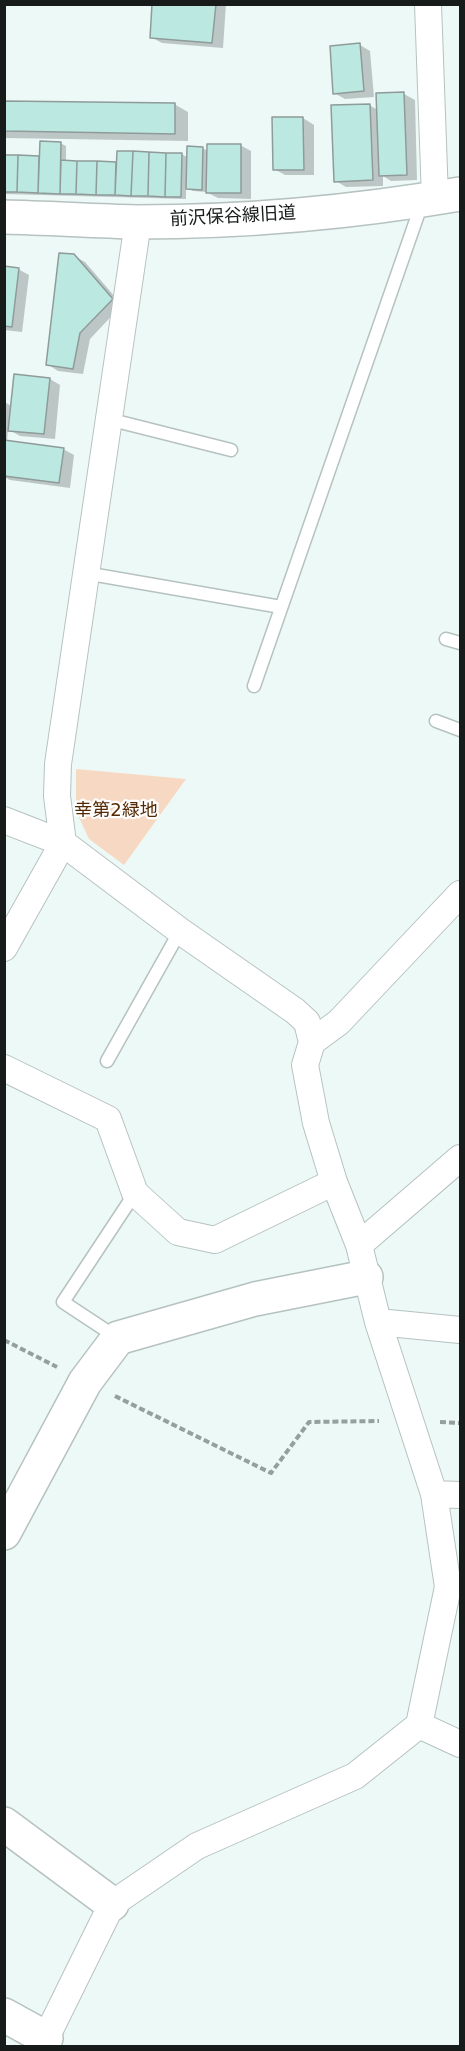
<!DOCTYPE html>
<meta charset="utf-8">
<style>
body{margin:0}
#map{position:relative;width:465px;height:2051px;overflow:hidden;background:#ecf9f7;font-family:"DejaVu Sans",sans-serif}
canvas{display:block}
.frame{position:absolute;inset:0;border:6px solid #171c1b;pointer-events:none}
</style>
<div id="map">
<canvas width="465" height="2051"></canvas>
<div class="frame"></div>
</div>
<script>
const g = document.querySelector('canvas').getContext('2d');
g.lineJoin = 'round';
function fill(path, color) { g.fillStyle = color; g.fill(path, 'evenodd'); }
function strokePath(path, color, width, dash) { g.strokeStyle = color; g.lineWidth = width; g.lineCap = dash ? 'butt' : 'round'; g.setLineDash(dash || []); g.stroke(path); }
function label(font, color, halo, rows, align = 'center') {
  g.font = font + ' "DejaVu Sans","Noto Sans JP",sans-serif'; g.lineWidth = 4.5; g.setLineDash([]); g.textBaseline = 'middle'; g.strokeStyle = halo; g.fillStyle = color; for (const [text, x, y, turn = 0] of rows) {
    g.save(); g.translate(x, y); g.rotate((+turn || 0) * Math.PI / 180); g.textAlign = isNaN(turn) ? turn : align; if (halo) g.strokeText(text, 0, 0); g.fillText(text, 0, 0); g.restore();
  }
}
const green = new Path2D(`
 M76,769l110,10 -62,86 -35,-26 -13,-28z`);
const shadow = new Path2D(`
 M154,4h72l-3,44 -61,-5 -11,-6z
 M360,45l10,6 4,46 -29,2 -11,-6z
 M404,94l11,6 2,80 -26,1 -8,-5v10l-37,1 -10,-6 33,-76 9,5z
 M4,102l170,2 14,8v29l-184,-3z
 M274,118h29l11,7v50h-29l-11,-6z
 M60,143l6,3v16l51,1 65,-9 6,4 14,-10 6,3 32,-6 11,6v48l-33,-1 -12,-6 -13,-1 -7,-4v12l-182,-5v-38l37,1z
 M74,256l11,6 37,43 -32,34 -7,35 -25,-3 -11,-7z
 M4,268l14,1 11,6 -7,57 -18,-2z
 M50,379l10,6 -5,54 -35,-3 -12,-7 -1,13 56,7 11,6 -4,33 -60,-8 -6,-3v-75l8,4z`);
const building = new Path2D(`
 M152,4h64l-4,39 -62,-5z
 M360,43l4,48 -31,3 -3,-48z
 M404,92l3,83 -28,1 -3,-83z
 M4,101l171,2v31l-171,-3z
 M370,104l3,76 -39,2 -3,-77z
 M272,117h31l1,53h-31z
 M40,141l21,1 -1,52 -22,-1z
 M207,144h34v49h-35z
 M187,146l16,1 -1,43 -16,-1z
 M117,151h16l-2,45 -16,-1z
 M133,151l16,1 -1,44h-17z
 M149,152l17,1 -1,44 -17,-1z
 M166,153h16l-1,44h-16z
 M4,155h14l-1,37h-13z
 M18,155l21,1 -1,37 -21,-1z
 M61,160l16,1 -1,33h-16z
 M77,161h20l-1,34 -20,-1z
 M97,161l19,1 -1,33h-19z
 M59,253l15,1 39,45 -33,34 -7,36 -27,-4z
 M4,266l15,2 -7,59 -8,-1z
 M14,374l36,4 -6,56 -36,-3z
 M4,440l60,8 -5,35 -55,-7z`);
const path = new Path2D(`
 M4,1340l53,27
 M115,1396l156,77 38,-51 70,-1
 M440,1422l20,1`);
const lane = new Path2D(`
 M108,419l123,31
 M85,573l196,34
 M446,639l14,4
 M254,686l168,-483
 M436,721l24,9
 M107,1061l73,-130
 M116,1337l-53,-35 72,-109`);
const street = new Path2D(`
 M428,4l7,194
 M4,820l59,23 117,88 115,80 12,11 5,20 -7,23 11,58 18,59 25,63 19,77 56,172 14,93 -29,138 -64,51 -158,70 -85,58 -70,142
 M4,948l59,-105 -6,-47 1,-32 80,-542
 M312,1042l27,-20 121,-128
 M4,1068l104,51 27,74 43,39 37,8 119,-58
 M359,1245l101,-87
 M378,1322l82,8
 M434,1494l26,1
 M419,1725l41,19`);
const secondary = new Path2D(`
 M4,217c45,1 89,4 133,5 108,0 218,-10 323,-28
 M4,1533l81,-151 33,-44 137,-39 111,-22
 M4,1824l108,80
 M4,2015l42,23`);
const streetNames = [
 ["前沢保谷線旧道",233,217,-3]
];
const parkNames = [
 ["幸第2緑地",116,811]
];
fill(green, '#f7d9c3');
fill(shadow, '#0003');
fill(building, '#bbe8e1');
strokePath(building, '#8f9b99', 1.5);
strokePath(lane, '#b6c2c0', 15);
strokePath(street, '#b6c2c0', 28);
strokePath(secondary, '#b6c2c0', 36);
strokePath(path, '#959f9d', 4, [6, 3]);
strokePath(lane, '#fff', 12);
strokePath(street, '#fff', 26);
strokePath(secondary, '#fff', 33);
label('18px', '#171c1b', '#fff', streetNames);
label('18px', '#532a02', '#fff', parkNames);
</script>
